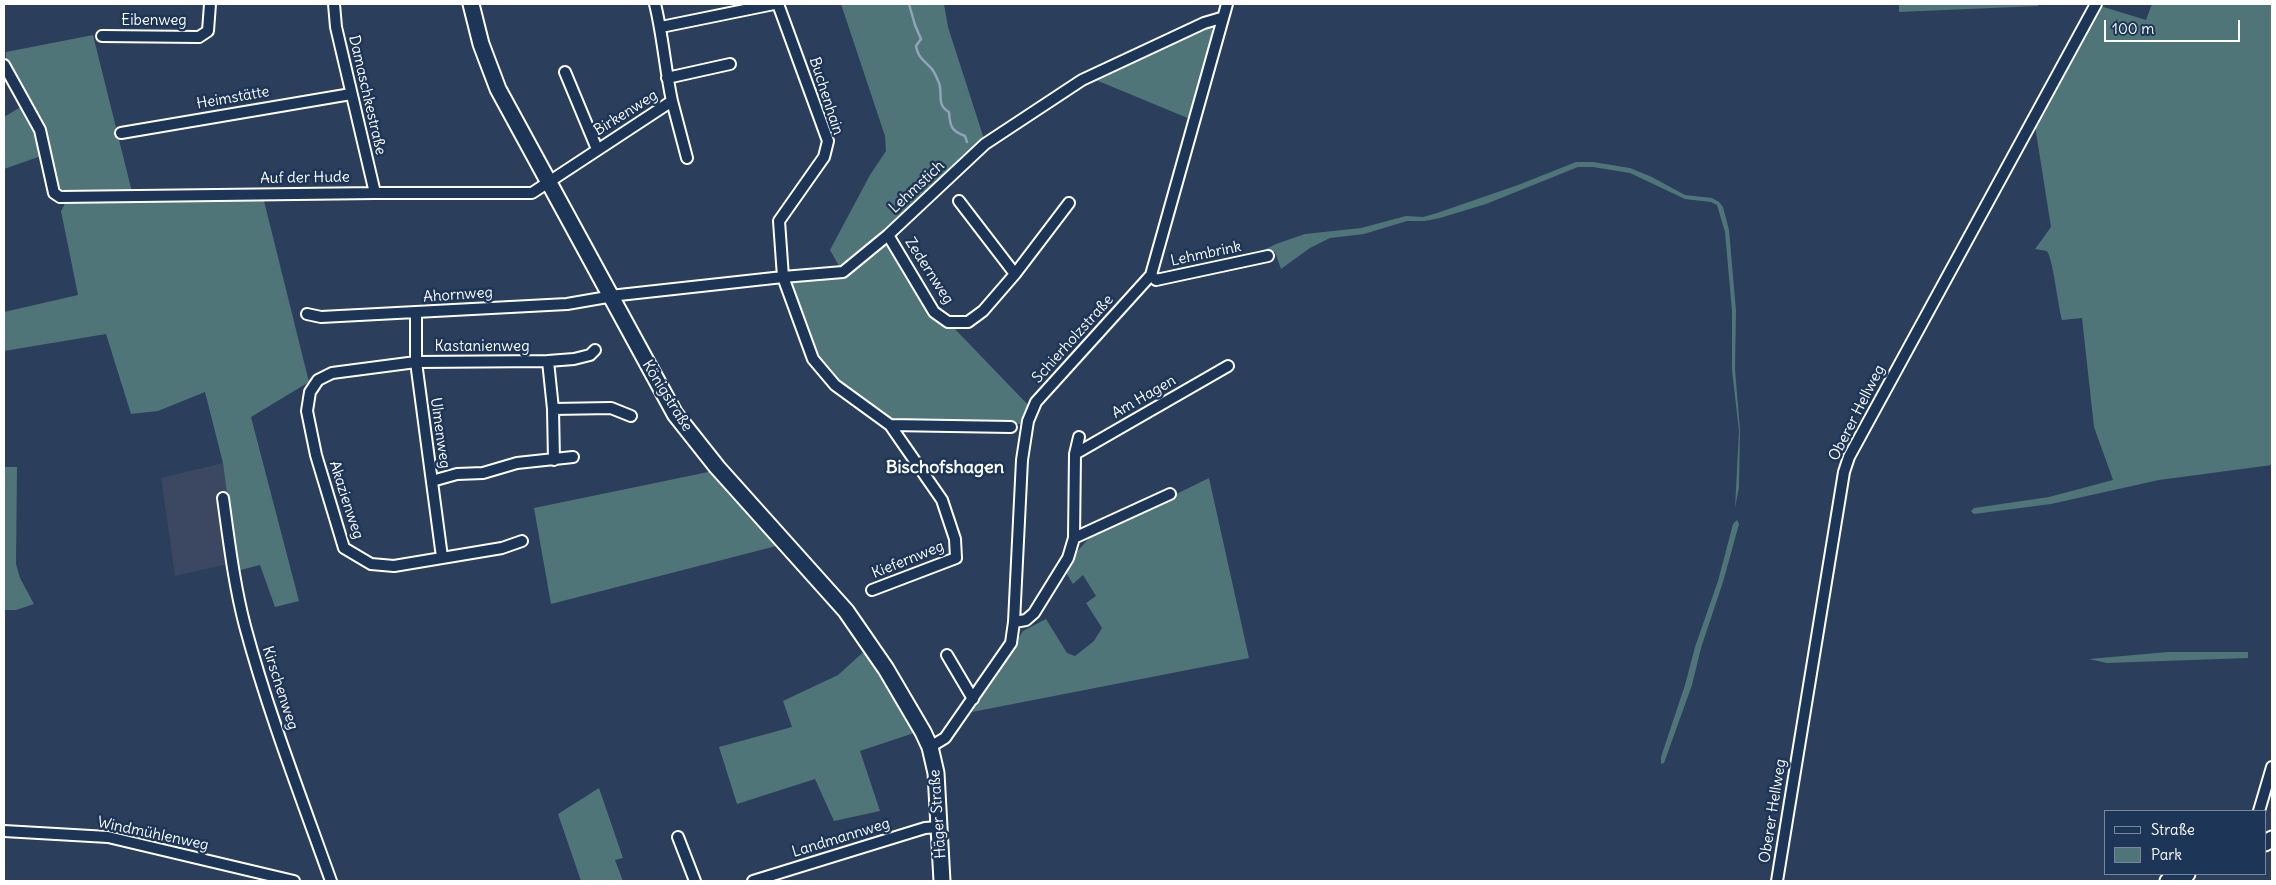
<!DOCTYPE html>
<meta charset="utf-8">
<style>
body{margin:0}
#map{position:relative;width:2276px;height:885px;overflow:hidden;background:#2b3e5c;font-family:Delius,sans-serif}
canvas{display:block}
.frame{position:absolute;inset:0;border:5px solid #fff;pointer-events:none}
.legend{position:absolute;left:2104px;top:810px;width:162px;height:65px;box-sizing:border-box;background:#1d3557;border:1px solid #77869a;margin:0;padding:6px 9px;list-style:none;font-size:15px;color:#fff}
.legend li{display:flex;align-items:center;gap:10px;height:25px}
.legend b{width:25px;border:1px solid #77869a}
.scale{position:absolute;left:2104px;top:20px;width:136px;height:22px;box-sizing:border-box;border:2px solid #fff;border-top:0;padding-left:6px;font-size:15px;line-height:18px;white-space:nowrap;color:#fff;-webkit-text-stroke:4px #1d3557;paint-order:stroke}
</style>
<div id="map">
<canvas width="2276" height="885"></canvas>
<div class="frame"></div>
<ul class="legend">
<li><b style="height:6px;background:#1d3557"></b>Straße</li>
<li><b style="height:14px;background:#4f7578"></b>Park</li>
</ul>
<div class="scale">100 m</div>
</div>
<script>
const g = document.querySelector('canvas').getContext('2d');
g.lineJoin = 'round';
function fill(path, color) { g.fillStyle = color; g.fill(path, 'evenodd'); }
function strokePath(path, color, width, dash) { g.strokeStyle = color; g.lineWidth = width; g.lineCap = dash ? 'butt' : 'round'; g.setLineDash(dash || []); g.stroke(path); }
function label(font, color, halo, rows, align = 'center') {
  g.font = font + ' Delius,sans-serif'; g.lineWidth = 5; g.setLineDash([]); g.textBaseline = 'middle'; g.strokeStyle = halo; g.fillStyle = color; for (const [text, x, y, turn = 0] of rows) {
    g.save(); g.translate(x, y); g.rotate((+turn || 0) * Math.PI / 180); g.textAlign = isNaN(turn) ? turn : align; if (halo) g.strokeText(text, 0, 0); g.fillText(text, 0, 0); g.restore();
  }
}
const built = new Path2D(`
 M223,463l13,99 -61,14 -14,-98z`);
const green = new Path2D(`
 M841,4h103l4,23 36,112 -24,20 -75,74 -46,33 -9,-16 40,-75 16,-24 -1,-15z
 M1899,4h139v2l-139,6z
 M2152,4h120v461l-113,15 -108,24 -77,10 -3,-3 3,-3 75,-11 64,-17 -19,-53 -12,-109 -20,2c-4,-14 -9,-61 -15,-69l-12,-2 16,-22 -16,-101 62,-121 49,15z
 M1210,25l4,7 -24,87 -99,-41z
 M93,35l39,157 -68,1 -6,-5 -10,-48 -8,-18 -34,-62v-8z
 M24,105l13,26 7,24 -40,14v-52z
 M1576,162h17l37,6 22,9 33,18 27,3 7,4 4,5 6,23 7,81 -1,58 5,61 -1,57 -4,21 4,-77 -7,-61v-59l-7,-79 -8,-27 -6,-3 -26,-3 -55,-26 -37,-6h-15l-92,37 -46,14 -15,3h-18l-43,13 -34,4 -20,10 -29,21 -6,-17 -21,3 22,-11 29,-10 56,-6 45,-12 17,1 14,-4 81,-28z
 M263,197l46,185 -58,35 48,184 -24,6 -15,-42 -23,6 -14,-108 -18,-71 -47,19 -27,3 -25,-80 -102,17v-39l74,-17 -17,-84 6,-11z
 M889,242l44,72 21,14 77,80 -7,16 -134,-2 -54,-39 -18,-21 -30,-80 57,-8z
 M4,467h13l-1,97 4,14 14,26 -18,6h-12z
 M718,470l66,74 -233,60 -17,-96z
 M1209,478l40,180 -277,54 51,-81 23,-12 21,34 8,3 19,-15 8,-13 -16,-25 10,-7 -13,-21 -10,9 -8,-13 8,-15 18,-20z
 M1737,520l2,4 -16,58 -22,66 -9,37 -28,78 -3,1v-7l24,-72 10,-38 23,-66 15,-57z
 M869,647l51,84 -60,20 20,60 -46,10 -19,-42 -78,25 -18,-57 73,-20 -9,-26 55,-26z
 M2168,652h80v6l-141,5 -18,-4z
 M599,788l24,70 -8,2 8,21h-42l-23,-67z`);
const stream = new Path2D(`
 M909,4l6,21 6,14 -5,7c2,12 8,14 15,22 4,4 6,11 8,15 4,11 -3,22 10,29 1,14 2,19 16,24l2,6`);
const street = new Path2D(`
 M334,4l2,23 39,166
 M778,4l50,137 -4,16 -45,64 4,56 30,82 22,26 55,40 52,75 13,39 1,19 -84,32
 M661,27l113,-23
 M102,36l97,1 9,-6 2,-27
 M4,65l36,65 14,63 6,4 315,-4h157l140,-92c-7,-32 -9,-65 -17,-97
 M565,72l32,77
 M667,78l63,-14
 M672,101l15,57
 M121,133l230,-39
 M959,201l56,73
 M888,235l46,77 14,10h20l15,-11 32,-37 54,-71
 M1151,275l5,5 112,-24
 M416,313v49l26,195
 M307,314l14,3 246,-13 52,-9 164,-18 60,-5 45,-37 97,-91 97,-64 122,-57 17,-5
 M548,361l5,48 1,51
 M553,409l58,-1 20,8
 M890,425l121,2
 M1075,454l153,-88
 M432,481l25,-7 26,-1 34,-10 56,-6
 M223,498c6,43 11,86 22,128 23,86 56,171 86,255
 M1074,538l96,-44
 M522,541l-20,7 -108,18 -23,-2 -27,-16 -28,-93 -9,-44 3,-19 8,-12 14,-7 84,-11 132,-1 26,-2 16,-4 5,-5
 M1014,622l12,-2 8,-7 34,-55 6,-20 1,-84 4,-17
 M947,655l26,44
 M930,747l15,-9 66,-95 3,-21 8,-162 6,-39 8,-19 115,-127 76,-271
 M2259,811l13,-44
 M4,831l104,6 186,44
 M678,837l17,44
 M753,881l172,-53 14,-1
 M1777,881l67,-409 5,-15 247,-453`);
const secondary = new Path2D(`
 M471,4l10,40 17,45 177,325 42,53 129,144 40,58 37,63 7,15 6,26 6,108
 M2265,843l7,-4
 M2168,881l19,-7`);
const streetNames = [
 ["Eibenweg",154,21],
 ["Damaschkestraße",367,95,77],
 ["Buchenhain",826,96,72],
 ["Heimstätte",233,98,-10],
 ["Birkenweg",626,113,-32],
 ["Auf der Hude",305,178,-1],
 ["Lehmstich",917,187,-43],
 ["Lehmbrink",1206,254,-12],
 ["Zedernweg",929,271,57],
 ["Ahornweg",458,295,-4],
 ["Schierholzstraße",1073,339,-48],
 ["Kastanienweg",482,347],
 ["Königstraße",667,396,58],
 ["Am Hagen",1144,397,-30],
 ["Oberer Hellweg",1857,413,-63],
 ["Ulmenweg",440,433,82],
 ["Akazienweg",346,500,72],
 ["Kiefernweg",908,560,-22],
 ["Kirschenweg",280,688,72],
 ["Oberer Hellweg",1773,811,-81],
 ["Häger Straße",938,814,-94],
 ["Windmühlenweg",153,834,12],
 ["Landmannweg",841,838,-17]
];
const quarterNames = [
 ["Bischofshagen",945,468]
];
fill(built, '#3c4862');
fill(green, '#4f7578');
strokePath(stream, '#8fa3b9', 2.5);
strokePath(street, '#fff', 14);
strokePath(secondary, '#fff', 19);
strokePath(street, '#1d3557', 10);
strokePath(secondary, '#1d3557', 15);
label('15px', '#fff', '#1d3557', streetNames);
label('bold 18px', '#fff', '#1d3557', quarterNames);
</script>
